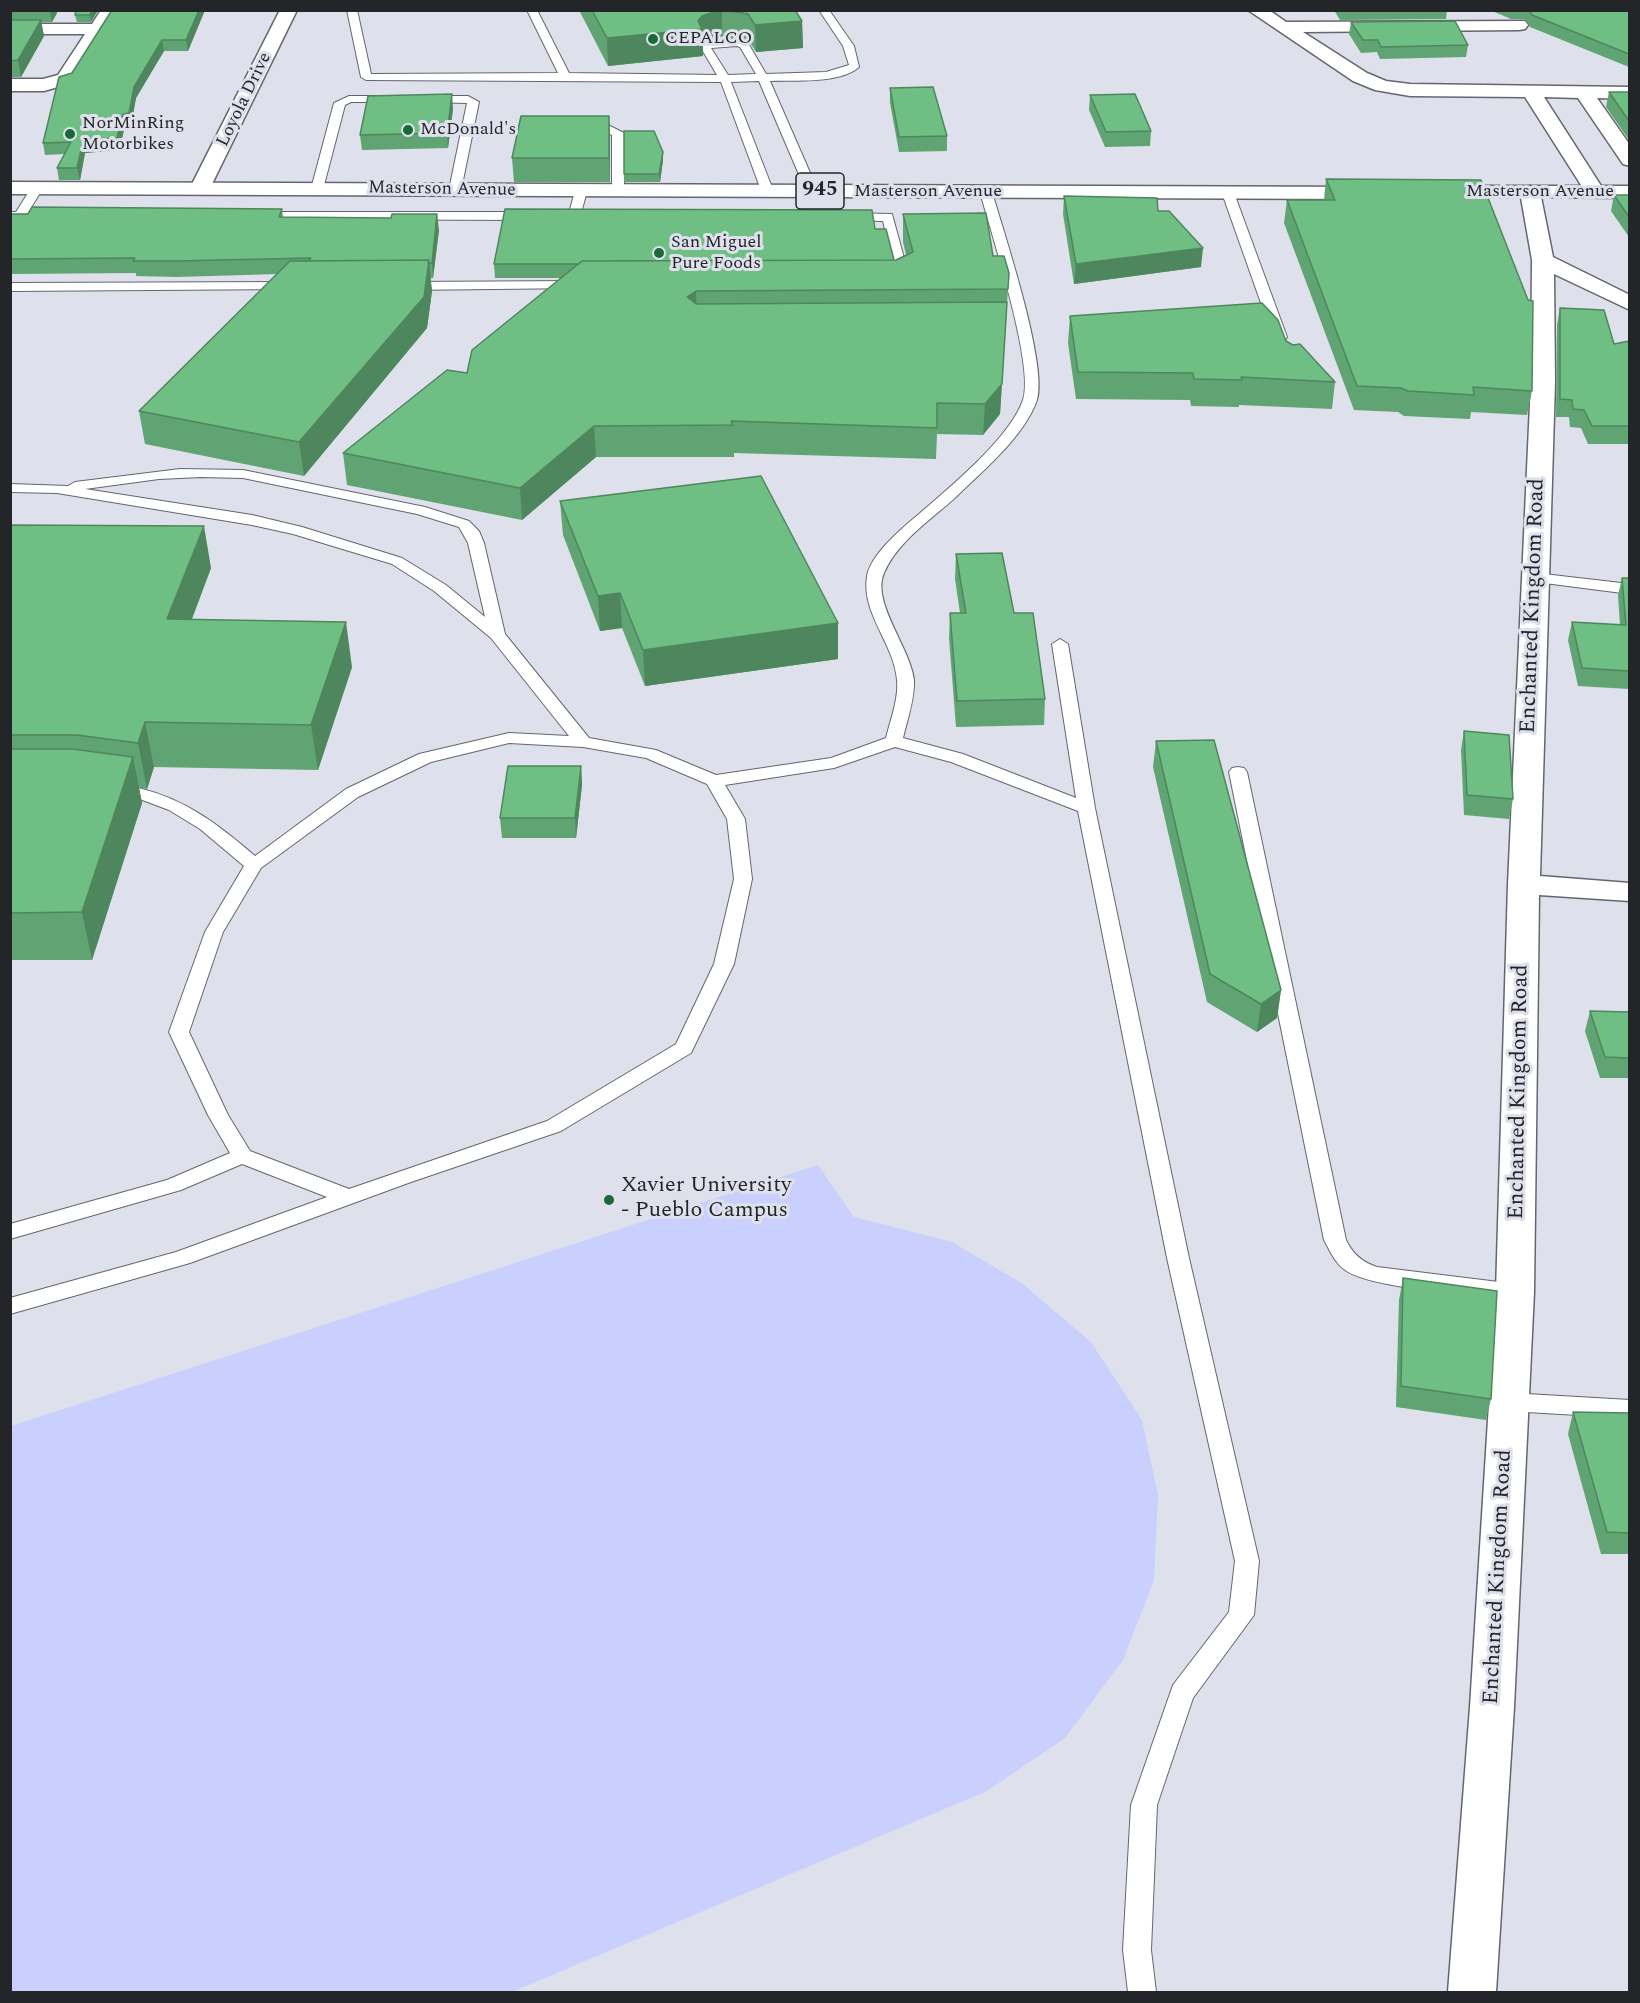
<!DOCTYPE html>
<style>
body{margin:0}
#map{position:relative;width:1640px;height:2003px;overflow:hidden;background:#dee0eb;font-family:Spectral,serif}
canvas{display:block}
.frame{position:absolute;inset:0;border:12px solid #242529;pointer-events:none}
</style>
<div id="map">
<canvas width="1640" height="2003"></canvas>
<div class="frame"></div>
</div>
<script>
const g = document.querySelector('canvas').getContext('2d');
g.lineJoin = 'round';
function fill(path, color) { g.fillStyle = color; g.fill(path, 'evenodd'); }
function strokePath(path, color, width, dash) { g.strokeStyle = color; g.lineWidth = width; g.lineCap = dash ? 'butt' : 'round'; g.setLineDash(dash || []); g.stroke(path); }
function label(font, color, halo, rows, align = 'center') {
  g.font = font + ' Spectral,serif'; g.lineWidth = 6; g.setLineDash([]); g.textBaseline = 'middle'; g.strokeStyle = halo; g.fillStyle = color; for (const [text, x, y, turn = 0] of rows) {
    g.save(); g.translate(x, y); g.rotate((+turn || 0) * Math.PI / 180); g.textAlign = isNaN(turn) ? turn : align; if (halo) g.strokeText(text, 0, 0); g.fillText(text, 0, 0); g.restore();
  }
}
const green = new Path2D(`
 M818,1165l36,52 98,25 71,42 68,58 51,78 16,75 -4,85 -31,80 -58,78 -78,53 -475,201h-501v-566z`);
const service = new Path2D(`
 M347,10h10l14,64 187,-1 -31,-63h10l32,63 148,2 -16,-27c8,-12 34,-10 47,-5l18,31 60,-2 23,-7 -6,-19 -24,-36h10l25,36 5,21c-19,17 -65,13 -89,14l48,110 -6,4 -6,-4 -47,-110 -28,1 42,108 -6,4 -6,-4 -40,-108 -355,-2 -5,-3zM737,46l3,1 16,27 -28,1 -17,-27z
 M349,96h42l6,3 -6,3h-40l-6,3 -22,84 -2,3h-8l-2,-3 23,-86z
 M468,96l11,6 -18,88 -6,4 -6,-4 18,-87 -40,-1 -6,-3 6,-3z
 M606,124l18,9v58l-6,4 -6,-4v-56c-10,-6 -24,-1 -33,-8l6,-3z
 M37,184l6,4 -19,31 -14,1v-8h6l17,-27z
 M581,187l6,4 -7,26 -2,3h-8l-2,-3 7,-26z
 M986,188l6,4c12,41 56,173 45,208 -12,35 -52,69 -78,94 -26,25 -60,45 -75,79 -13,29 27,76 30,107 1,18 -7,41 -11,58l60,16 113,44 -24,-154 8,-5 8,5 27,164 94,450 70,303 -5,54 -61,83 -36,107 -6,145 5,42h-28l-5,-42 8,-145 42,-120 56,-73 6,-51 -68,-303 -89,-447 -127,-49 -56,-15 -61,21 -109,17 20,34 7,60 -18,85 -43,89 -130,78 -150,51 -221,81 -180,51v-16l166,-46 151,-55 -85,-33 -61,26 -171,49v-15l157,-44 63,-27 -22,-38 -39,-83 36,-100 39,-66 -44,-37 -31,-19 -32,-12 -28,-4 -3,-4 3,-4c10,-2 22,0 33,3 45,11 78,37 113,67l91,-67 73,-35 90,-21 60,3 -78,-98 -57,-47 -42,-27 -99,-30 -41,-9 -195,-32 -47,-1v-8l58,2 7,-4 105,-13 63,1 182,37 44,14 10,10 5,12 21,91 84,104 67,12 60,25 115,-17 55,-20c4,-17 13,-40 11,-58 -3,-37 -36,-66 -30,-104 4,-22 35,-48 52,-62 31,-27 90,-75 104,-114 12,-34 -32,-167 -43,-208zM201,477l42,1 174,36 42,13 9,16 17,74 -39,-32 -44,-27 -100,-31 -50,-12 -167,-26 74,-10zM509,743l74,4 63,11 61,26 20,35 7,60 -20,85 -38,80 -129,77 -198,68 -99,-38 -22,-36 -39,-83 34,-100 38,-64 97,-71 73,-35z
 M1228,189l6,4 53,144 -2,3 -5,1 -7,-4 -51,-144z
 M258,212h271l6,4 -6,4 -275,-1v-6z
 M846,213l46,1 18,66 -9,6 -6,-4 2,-3 -14,-58 -41,-1v-6z
 M578,281l5,1 1,3 -1,3 -177,2 -6,-4 6,-4z
 M290,282l6,4 -1,3 -285,2v-8z
 M1535,573l95,11v10l-101,-13 -2,-3z
 M1238,767l6,1 3,4 99,468c7,14 16,22 31,27l138,17 8,2 3,6 -3,6 -8,2c-36,-5 -144,-11 -170,-30 -10,-7 -15,-19 -21,-30l-95,-468 3,-4z
 M1509,1393l121,7v18l-121,-7 -8,-3 -4,-6 4,-6z`);
const minor = new Path2D(`
 M101,10h17l-46,73 -28,8h-34v-12h33l15,-4 27,-41h-75v-10h82z
 M1248,10h21l17,12 239,-1 3,4 -3,4 -6,1 -216,2 64,41 19,8 24,3 220,3v12l-33,-1 33,47v21l-7,-2 -45,-66 -34,-1 61,95 -3,4h-14l-63,-99 -115,-1 -35,-6 -22,-9z
 M1530,186l7,2 3,4 13,65 77,38v15l-76,-36 1,108 -15,494 90,7v18l-91,-6 -5,397 -20,415 -18,285h-48l22,-285 26,-415 12,-408 23,-502 1,-122 -12,-68 3,-4z`);
const tertiary = new Path2D(`
 M280,10h17l-87,178 -3,4h-14l-3,-4z`);
const primary = new Path2D(`
 M10,182l1358,5 7,2 3,4 -3,4 -7,2 -1358,-5z
 M1440,186h190v12l-197,-2 -3,-4 3,-4z`);
const wall = new Path2D(`
 M10,10h46l1,3 -5,9h-11l3,14 -23,41h-11z
 M205,10l-17,41h-24l-28,47 -5,27 -6,1 -6,24 -34,3 -5,27h-21l-2,-12 7,-14 -19,1 -2,-12 29,-70z
 M579,10h216l7,11 1,27 -47,4 -7,-11 -27,-4 -19,6v13l-95,10z
 M1334,10h113l-1,9 -106,1z
 M1490,10h139v57l-99,-40 -5,-8h-14z
 M97,12l-6,10h-14l-2,-7z
 M1351,22l117,23 -2,12 -86,2 -3,-7 -16,1 -12,-19z
 M890,88l57,48v15l-48,1 -9,-49z
 M1609,92h20v48l-23,-33z
 M1090,95l61,36 -1,15 -45,1 -16,-37z
 M453,109l-5,39 -86,2 -2,-15z
 M609,116l1,23v43h-96l-2,-24z
 M663,160l-3,22h-36v-8z
 M1326,179l206,212 -5,24 -56,-3 -1,7 -66,-3 -6,-4 -44,-2 -70,-187 3,-23h37z
 M1614,195h15v42l-18,-26z
 M1064,196l94,15 43,56 -127,17 -11,-70z
 M282,209l1,8 156,13 -6,48h-3l2,13 -5,37 -123,148 -159,-32 -6,-33 138,-137 -100,3 -41,-1v-3l-126,1v-60z
 M903,214l90,42 16,17 -9,141 -17,21 -46,-1 -1,25 -202,-6v4h-138l-74,63 -175,-35 -4,-32 124,-80 95,-95h-67l-1,-14 381,-35 19,31h2l10,-5 -3,-13z
 M1560,308l54,36 15,-3v103h-41l-7,-16 -11,-1 -1,-10h-13l1,-92z
 M1070,316l216,25 49,41 -3,27 -93,-4v2l-48,-1 -1,-6 -114,-1 -8,-56z
 M560,501l278,122v36l-193,27 -23,-58 -22,3 -37,-96z
 M10,525l201,43 -19,51 160,48 -34,103 -164,-3 -7,22 -8,-1 3,15 -50,157h-82z
 M956,554l58,59 31,86 -1,26 -88,2 -7,-89 1,-25h10l-5,-34z
 M1622,578h7v111l-51,-3 -10,-46 4,-18 48,3 -2,-30z
 M1464,731l49,68 -4,20 -45,-4 -3,-65z
 M1156,741l125,249 -4,28 -20,14 -50,-30 -54,-235z
 M581,766l1,19 -6,53h-74l-2,-20z
 M1590,1011l39,1v66h-29l-15,-47z
 M1403,1278l88,121 -5,21 -90,-13 3,-107z
 M1573,1412l56,1v141h-28l-33,-120z`);
const shadedWall = new Path2D(`
 M50,10h6l1,3 -5,9z
 M92,10h5v2l-6,10 -1,-7z
 M199,10h6l-17,41 -2,-11z
 M720,10h2v27l-19,6v13l-95,10 -1,-28 91,-17 4,-5z
 M41,20l3,16 -23,41 -3,-17z
 M802,21l1,27 -47,4 -1,-27z
 M162,40l2,11 -28,47 -5,27 -2,-12 5,-26z
 M10,83l2,10 -2,4z
 M452,94l1,15 -5,39 -1,-15z
 M123,114l2,12 -6,24 -34,3 -5,27 -3,-12 6,-27z
 M609,116l1,23v43l-1,-24z
 M663,152v8l-3,22 -1,-8z
 M437,214l2,16 -6,48 -1,-15z
 M1203,248l-2,19 -127,17 2,-20z
 M429,260l3,31 -5,37 -123,148 -5,-34z
 M696,291l1,30 -10,-24z
 M1007,302l-7,112 -17,21 2,-31z
 M594,426l2,31 -74,63 -2,-32z
 M204,526l7,42 -36,95 -8,-44z
 M620,593l2,35 -22,3 -2,-35z
 M346,622l6,45 -34,103 -7,-45z
 M838,623v36l-193,27 -2,-36z
 M145,722l9,45 -7,22 -9,-46z
 M133,757l9,46 -50,157 -10,-48z
 M581,766l1,19 -6,53 -1,-20z
 M1281,990l-4,28 -20,14 4,-28z`);
const building = new Path2D(`
 M76,10h16l-2,5h-15z
 M112,10h87l-13,30h-24l-28,47 -5,26 -6,1 -6,24 -34,3 -6,27h-20l14,-26 -28,1 16,-66 13,-4z
 M592,10h128l-18,6 -4,5 4,8 -95,9z
 M725,10h70l7,11 -47,4 -7,-11z
 M1529,10h100v44l-97,-39z
 M10,20h31l-23,40 -8,1z
 M1455,21l13,24 -87,2 -3,-7h-15l-12,-18z
 M933,87l14,49 -48,1 -9,-49z
 M1609,92h20v29z
 M452,94l-5,39 -87,2 8,-39z
 M1135,94l16,37 -45,1 -16,-37z
 M521,116h88v42h-97z
 M624,131h30l9,21 -4,22h-35z
 M1326,179l155,1 47,120 5,1 -1,90 -59,-4 1,8 -66,-4 -7,-3 -44,-2 -70,-186h48z
 M1614,195h15v22z
 M1064,196l93,2 1,13h11l34,37 -127,16z
 M32,207l250,2 -3,8 112,1 1,-4h45l-5,49h-4l1,-3 -121,1 3,-3 -136,3h-42l2,-3 -125,1v-45h18z
 M505,209l367,1 3,19h11l8,31 -312,1 -3,3h-85z
 M986,213l7,43h11l5,17 -1,16 -312,2 -9,6 9,7 311,-2 -5,82 -17,20 -48,-1v25l-206,-7 2,4 -139,1 -74,62 -177,-35 104,-83 20,3 5,-23 110,-89 314,-1 17,-8 -10,-38z
 M429,260l-5,37 -125,145 -160,-31 151,-150z
 M1262,303l16,17 8,21 7,4 7,-1 35,38 -94,-5 1,3 -48,-1 -1,-6 -115,-1 -8,-56z
 M1560,308l44,2 10,34 15,-3v85h-37l-8,-16 -11,-1 -1,-9 -12,-1z
 M761,476l77,147 -195,27 -23,-57 -22,3 -38,-95z
 M10,525l194,1 -37,93 179,3 -35,103 -166,-3 -7,21 -61,-8h-67z
 M1002,553l12,60h19l12,86 -88,2 -7,-88h16l-10,-59z
 M1622,578h7v93l-47,-3 -10,-46 54,3z
 M1464,731l45,4 4,64 -46,-4z
 M1214,740l67,250 -20,14 -51,-30 -54,-233z
 M10,749h62l61,8 -51,155 -72,1z
 M508,766h73l-6,52h-75z
 M1590,1011l39,1v46l-24,-1z
 M1403,1278l94,13 -6,108 -90,-13z
 M1573,1412l56,1v120l-22,-1z`);
const markers = [
 [653,39,6,"#1a6939"],
 [408,130,6,"#1a6939"],
 [70,134,6,"#1a6939"],
 [659,253,6,"#1a6939"],
 [609,1200,6,"#1a6939"]
];
const farPoinames = [
 ["CEPALCO",665,39],
 ["NorMinRing",82,124],
 ["Motorbikes",82,145],
 ["McDonald's",420,130],
 ["San Miguel",671,243],
 ["Pure Foods",671,264]
];
const farStreetnames = [
 ["Loyola Drive",245,100,-64],
 ["Masterson Avenue",442,190,1],
 ["Masterson Avenue",928,192],
 ["Masterson Avenue",1540,192]
];
const shields = [
 [820,191,48]
];
const shieldNames = [
 ["945",820,191]
];
const streetNames = [
 ["Enchanted Kingdom Road",1534,606,-88],
 ["Enchanted Kingdom Road",1520,1092,-89],
 ["Enchanted Kingdom Road",1499,1577,-87]
];
const poiNames = [
 ["Xavier University",621,1187],
 ["- Pueblo Campus",621,1212]
];
fill(green, '#c9d0fd');
strokePath(service, '#64666f', 2);
strokePath(minor, '#64666f', 3);
strokePath(tertiary, '#64666f', 3);
strokePath(primary, '#64666f', 3);
fill(service, '#fff');
fill(minor, '#fff');
fill(tertiary, '#fff');
fill(primary, '#fff');
fill(wall, '#5fa472');
fill(shadedWall, '#4e865d');
fill(building, '#6fbf85');
strokePath(building, '#4e865d', 1.5);
for (const [x, y, r, color] of markers) { const dot = new Path2D(); dot.arc(x, y, r, 0, 2 * Math.PI); g.fillStyle = color; g.fill(dot); strokePath(dot, '#dee0eb', 2); }
label('18px', '#242529', '#dee0eb', farPoinames, 'left');
label('18px', '#242529', '#dee0eb', farStreetnames);
for (const [x, y, w] of shields) { const box = new Path2D(); box.roundRect(x - w / 2, y - 18, w, 36, 4.5); g.fillStyle = '#dee0eb'; g.fill(box); strokePath(box, '#242529', 1.5); }
label('bold 21px', '#242529', null, shieldNames);
label('22px', '#242529', '#dee0eb', streetNames);
label('22px', '#242529', '#dee0eb', poiNames, 'left');
</script>
